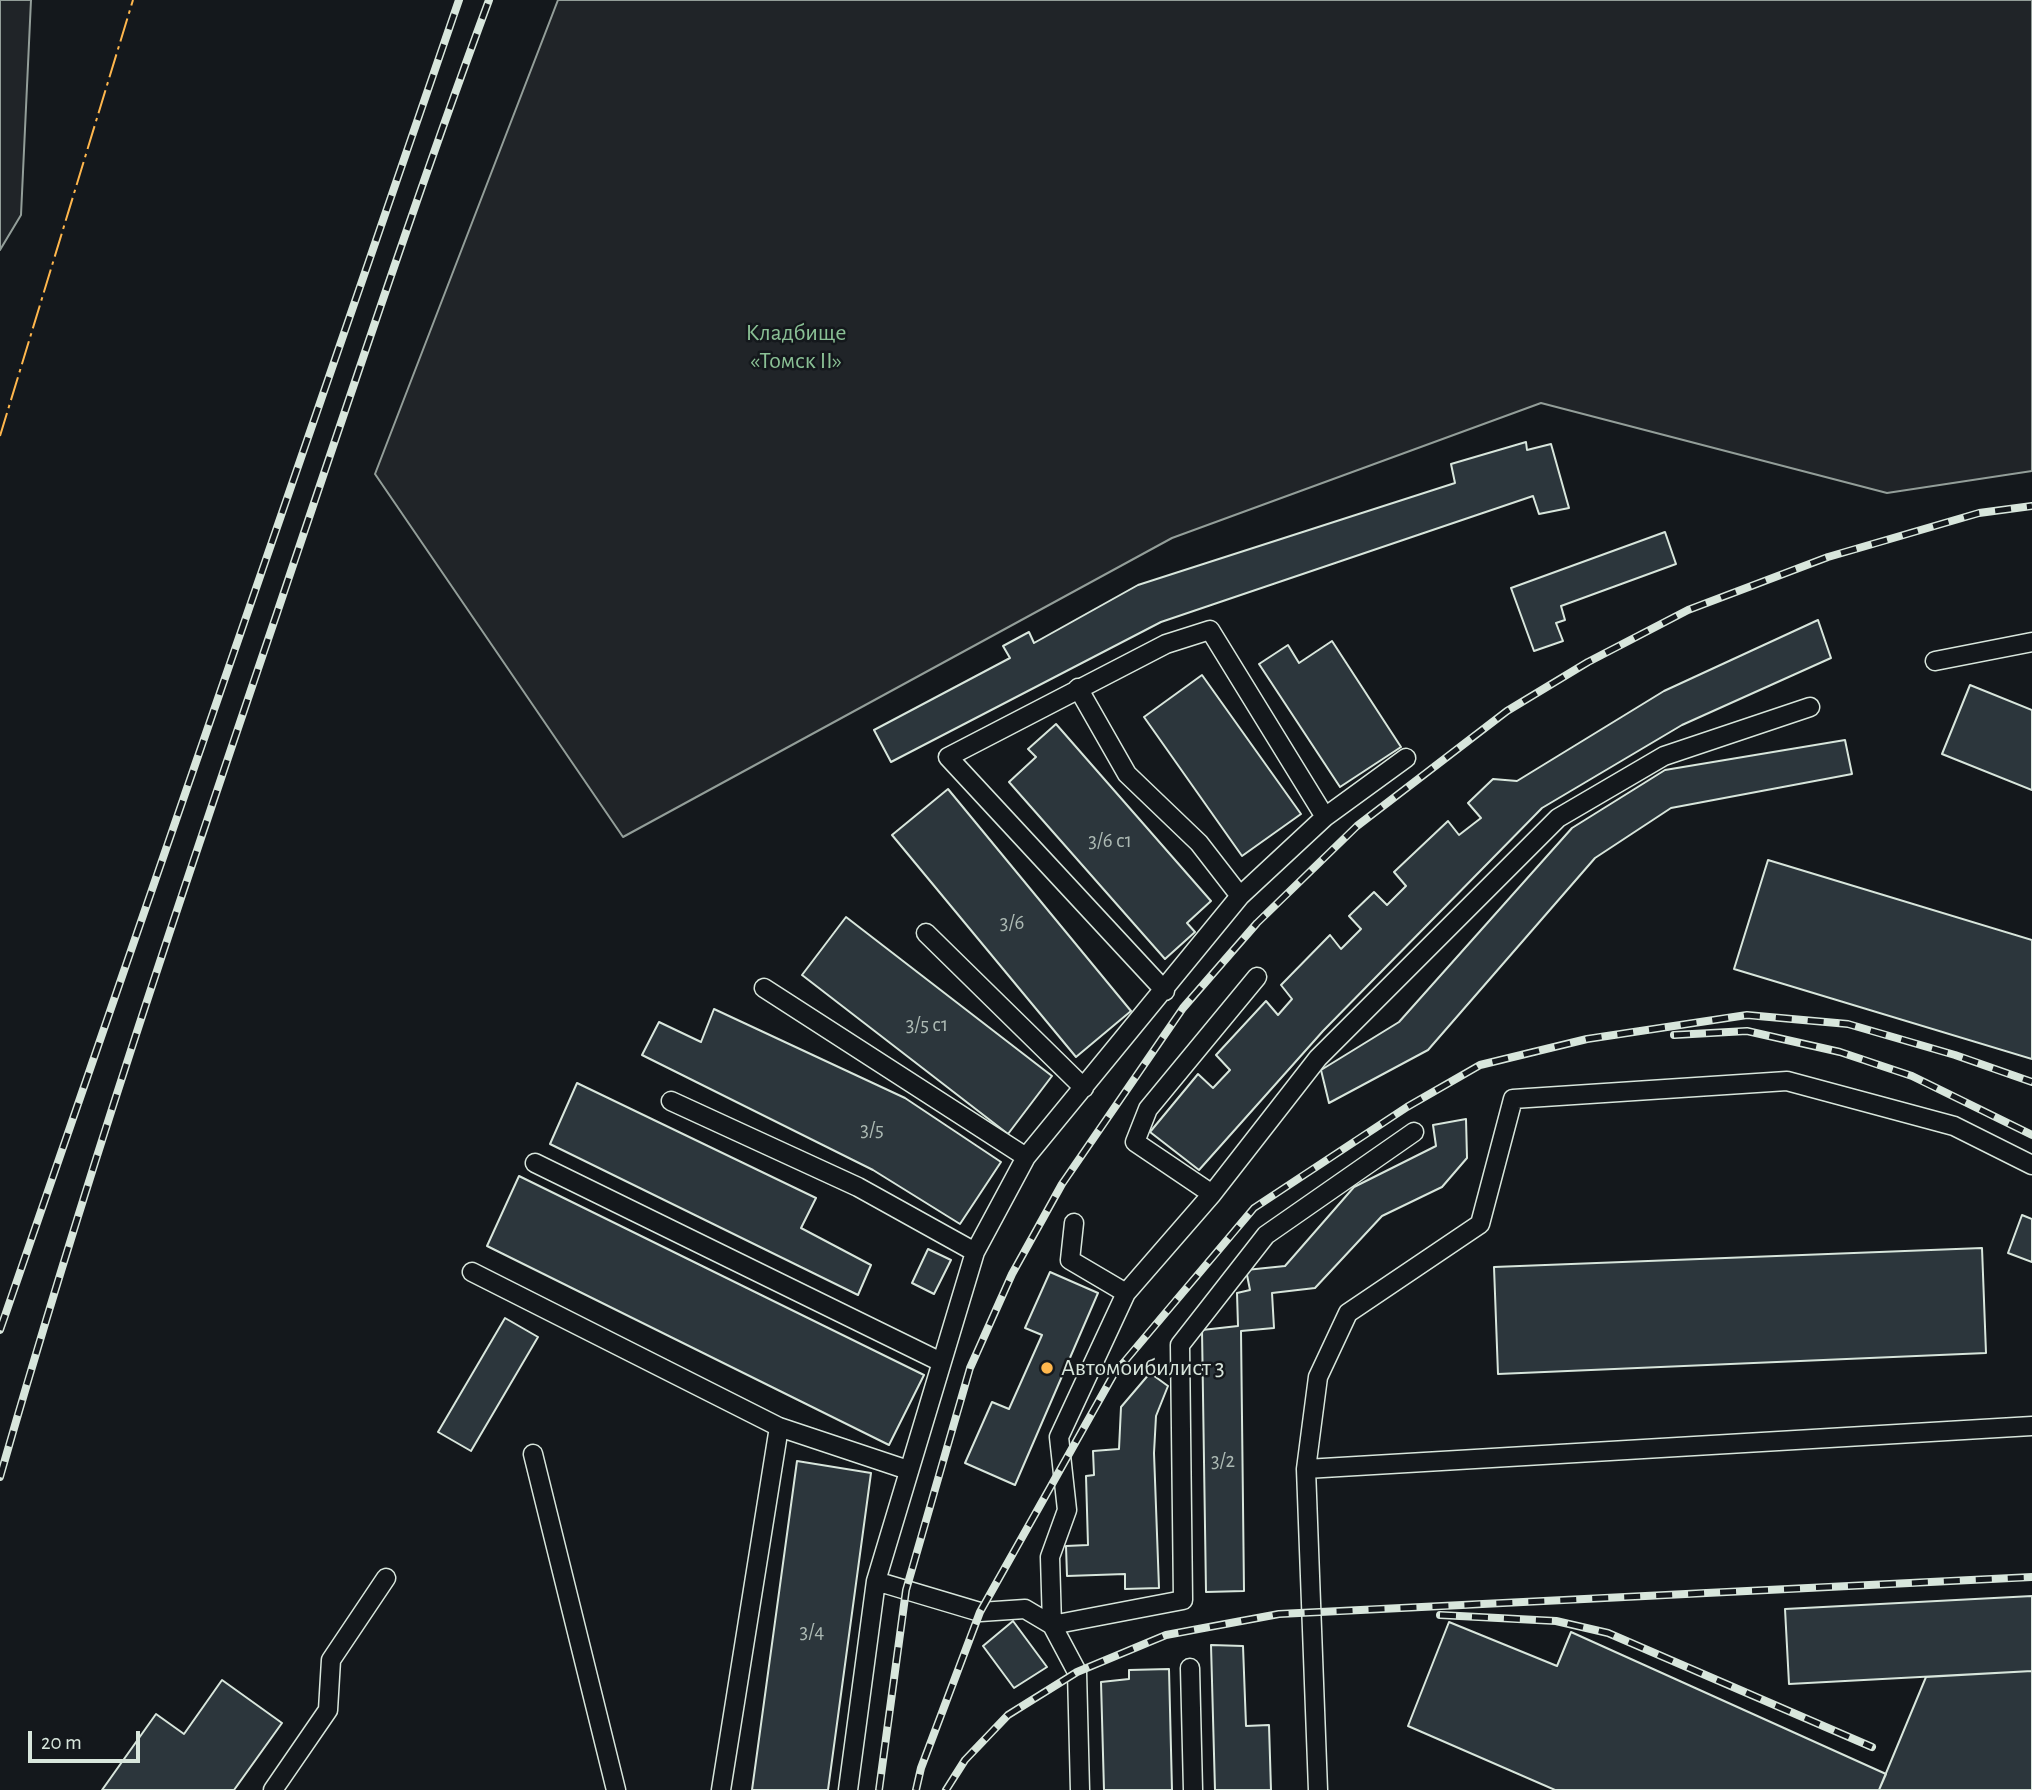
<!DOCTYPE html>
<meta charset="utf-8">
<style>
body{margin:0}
#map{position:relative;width:2032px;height:1790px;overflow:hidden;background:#14181c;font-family:"Alegreya Sans",sans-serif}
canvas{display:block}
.scale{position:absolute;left:28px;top:1731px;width:112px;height:32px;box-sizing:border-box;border:4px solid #d8e6dc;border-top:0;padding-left:9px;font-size:21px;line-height:24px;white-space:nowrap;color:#d8e6dc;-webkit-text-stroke:5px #14181c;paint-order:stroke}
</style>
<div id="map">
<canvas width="2032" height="1790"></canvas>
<div class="scale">20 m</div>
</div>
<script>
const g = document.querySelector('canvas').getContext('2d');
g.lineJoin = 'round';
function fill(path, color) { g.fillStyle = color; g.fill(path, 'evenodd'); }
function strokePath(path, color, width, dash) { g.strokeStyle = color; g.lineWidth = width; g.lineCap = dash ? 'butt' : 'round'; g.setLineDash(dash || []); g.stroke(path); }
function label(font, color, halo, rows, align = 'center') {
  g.font = font + ' "Alegreya Sans",sans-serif'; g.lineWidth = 5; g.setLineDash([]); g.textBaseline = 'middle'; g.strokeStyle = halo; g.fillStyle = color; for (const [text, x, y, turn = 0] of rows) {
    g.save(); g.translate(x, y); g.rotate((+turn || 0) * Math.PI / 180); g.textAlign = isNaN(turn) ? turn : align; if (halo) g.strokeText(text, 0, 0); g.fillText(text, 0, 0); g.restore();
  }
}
const green = new Path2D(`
 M0,0h31l-10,215 -21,35z
 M558,0h1474v471l-145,22 -346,-90 -369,135 -549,299 -248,-363z`);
const building = new Path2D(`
 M1526,442l1,8 24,-6 18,64 -30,6 -6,-18 -372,126 -270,140 -17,-32 136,-72 -7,-12 26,-14 5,11 104,-58 317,-102 -4,-19z
 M1665,532l11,32 -115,42 4,14 -9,3 7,18 -29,10 -23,-63z
 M1818,620l13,38 -149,67 -140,83 -219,223 -124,139 -49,-38 48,-58 15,14 17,-18 -14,-15 50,-54 12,14 14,-16 -11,-14 49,-50 11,14 20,-20 -12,-13 25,-24 13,13 19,-19 -12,-14 54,-51 11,14 22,-17 -13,-15 25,-24 24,2 147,-90z
 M1332,641l69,106 -61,40 -81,-123 29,-19 11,18z
 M1202,675l99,139 -59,42 -98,-139z
 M1970,685l62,25v80l-90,-36z
 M1056,724l155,177 -24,22 8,9 -30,27 -156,-177 27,-25 -8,-8z
 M1845,740l7,34 -181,34 -76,50 -167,192 -99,53 -8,-33 78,-48 173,-194 93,-58z
 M948,789l183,222 -55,46 -184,-222z
 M1768,860l264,80v119l-298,-90z
 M846,917l206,159 -44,58 -206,-159z
 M714,1009l191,89 96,64 -41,62 -87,-54 -231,-115 17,-33 42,20z
 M577,1083l239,115 -15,30 70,37 -13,30 -308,-151z
 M1466,1119l1,39 -25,29 -60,29 -67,72 -43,5 2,35 -33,3 3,260 -38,1 -4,-262 36,-4 -1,-33 13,-3 -4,-20 39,-4 69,-79 82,-41 -3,-21z
 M519,1176l405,199 -35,70 -402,-199z
 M2022,1215l10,4v43l-24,-9z
 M1982,1248l4,105 -488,21 -4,-107z
 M928,1249l23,11 -17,34 -22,-11z
 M1050,1272l48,21 -83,192 -50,-22 27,-61 17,7 33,-74 -17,-7z
 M505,1318l33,19 -67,114 -33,-19z
 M1150,1373l18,13 -12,30 -2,37 5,135 -34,1v-15l-58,2 -1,-30 22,-1 -2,-69 8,-1 -1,-24 26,-2 2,-42z
 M797,1461l74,12 -43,317h-76z
 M2032,1596v75l-243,13 -4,-75z
 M1013,1621l34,46 -33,21 -31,-42z
 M1449,1622l108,44 14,-34 315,142 -7,16h-324l-147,-64z
 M1211,1645l32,1 3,80 23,-1 2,65h-56z
 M1169,1669l3,121h-68l-3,-108 28,-3v-9z
 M2032,1671v119h-153l47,-113z
 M222,1680l60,43 -48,67h-132l54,-76 28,20z`);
const lane = new Path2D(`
 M1935,661l97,-19
 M1078,688l49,86 72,69 41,53
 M926,933l158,155
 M764,988l262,169
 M1165,991l-217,-234 218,-113 44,-14 115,187
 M671,1101l187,86 117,65
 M1414,1132l-148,103 -86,110 3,255 -131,25 -2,-68 17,-47 -8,-73 67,-144 86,-99 106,-136 240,-240 106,-62 146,-49
 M535,1163l406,199
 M2032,1165l-78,-39 -167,-45 -274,18 -33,125 -132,89 -30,64 -12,92 726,-43
 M1212,1194l-77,-52 13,-33 109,-132
 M1074,1223l-4,37 56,33
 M472,1272l307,155 129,43
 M533,1454l83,336
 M1306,1469l12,321
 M1190,1668l3,122
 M273,1790l55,-80 3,-50 55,-82
 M721,1790l58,-363
 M848,1790l28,-209
 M1080,1790l-3,-118 -25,-47 -27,-16 -45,3 -104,-31 99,-329 51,-95 214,-261 85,-79 81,-59`);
const rail = new Path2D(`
 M1674,1035l73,-4 93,21 72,24 120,59
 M0,1330l459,-1330
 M0,1477c83,-291 180,-578 277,-864 69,-205 137,-410 212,-613
 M1440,1615l116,6 52,12 264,114
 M879,1790l27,-200 64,-222 42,-94 50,-90 121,-176 74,-85 100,-97 150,-115 81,-49 100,-52 140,-53 151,-44 53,-7
 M916,1790l5,-22 59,-156 134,-238 140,-166 153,-101 73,-42 107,-26 160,-24 101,9 107,31 77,27
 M946,1790l19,-30 43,-45 69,-43 89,-37 113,-21 753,-37`);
const power = new Path2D(`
 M0,436l133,-436`);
const markers = [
 [1047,1368,7,"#ffb74d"]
];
const numberNames = [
 ["3/6 с1",1110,841],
 ["3/6",1012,923],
 ["3/5 с1",927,1025],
 ["3/5",872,1130],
 ["3/2",1223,1461],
 ["3/4",812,1632]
];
const parkNames = [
 ["Кладбище",796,333],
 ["«Томск II»",796,361]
];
const poiNames = [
 ["Автомоибилист 3",1061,1368]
];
fill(green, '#202428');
strokePath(green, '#939e99', 2);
fill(building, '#2c363c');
strokePath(building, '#d8e6dc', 2);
strokePath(lane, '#d8e6dc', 21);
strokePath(lane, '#14181c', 18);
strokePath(rail, '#d8e6dc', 8);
strokePath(rail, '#14181c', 5, [16]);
strokePath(power, '#ffb74d', 2, [24, 5, 3.5, 5]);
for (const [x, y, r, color] of markers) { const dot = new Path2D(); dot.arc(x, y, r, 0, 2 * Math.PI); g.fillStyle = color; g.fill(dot); strokePath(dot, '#14181c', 2.5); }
label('21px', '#adbab4', null, numberNames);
label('24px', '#8ac095', '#14181c', parkNames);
label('24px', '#d8e6dc', '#14181c', poiNames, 'left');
</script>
